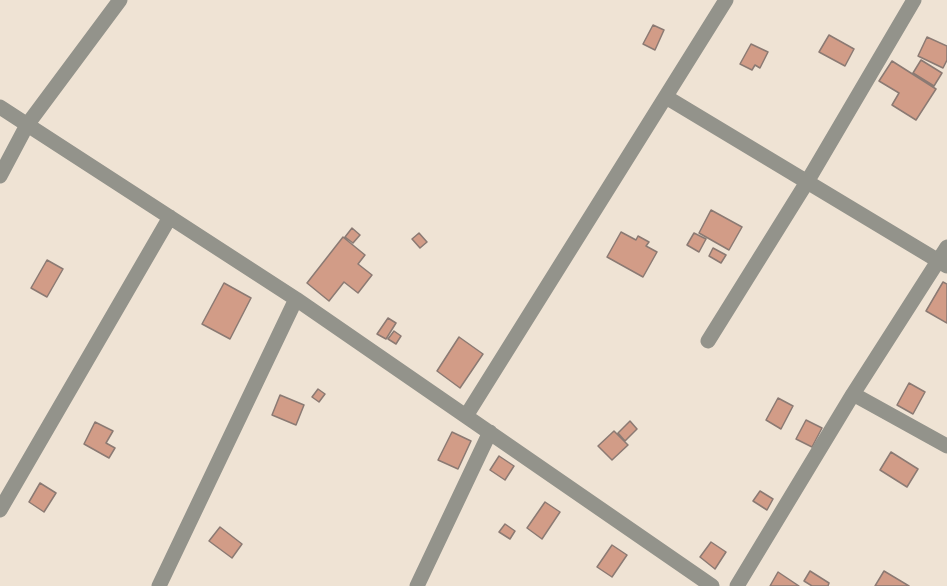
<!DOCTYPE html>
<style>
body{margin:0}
canvas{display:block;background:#efe3d4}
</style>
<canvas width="947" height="586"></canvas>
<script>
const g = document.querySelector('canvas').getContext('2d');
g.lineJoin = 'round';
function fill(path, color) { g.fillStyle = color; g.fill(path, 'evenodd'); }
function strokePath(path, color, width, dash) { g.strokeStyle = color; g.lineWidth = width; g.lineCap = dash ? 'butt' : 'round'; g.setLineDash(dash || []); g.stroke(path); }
const building = new Path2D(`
 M653,25l11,5 -9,20 -12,-6z
 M829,35l25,14 -9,17 -26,-14z
 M927,37l20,9v14l-4,8 -25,-12z
 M751,44l17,8 -8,16 -5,-3 -3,5 -12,-6z
 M921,60l21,13 -8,13 -21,-13z
 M892,61l44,28 -20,31 -24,-15 7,-12 -20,-12z
 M711,210l31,17 -13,23 -30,-17z
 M352,228l8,7 -7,8 -8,-6z
 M621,232l15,8 2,-4 11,6 -3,4 11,6 -14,25 -36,-20z
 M419,233l8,9 -7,6 -8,-9z
 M694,233l12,6 -7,13 -12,-7z
 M343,237l22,18 -7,9 14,11 -14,18 -14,-11 -15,19 -22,-18z
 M713,248l13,7 -5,8 -12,-7z
 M47,260l16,9 -16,28 -16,-9z
 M943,282l4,2v39l-21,-12z
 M224,283l27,15 -21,41 -28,-15z
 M388,318l8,5 -10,16 -9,-5z
 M394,331l7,5 -5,8 -8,-5z
 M459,337l24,17 -23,34 -23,-17z
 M909,383l16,9 -12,22 -16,-9z
 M318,389l7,5 -6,8 -7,-5z
 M280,395l24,10 -8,20 -24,-10z
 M778,398l15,8 -12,23 -15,-9z
 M806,420l16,8 -10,19 -16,-8z
 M630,421l7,8 -12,12 -7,-8z
 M95,422l18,9 -7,12 9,5 -6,10 -25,-14z
 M614,431l14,14 -16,15 -14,-14z
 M452,432l19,9 -13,28 -20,-9z
 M891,452l27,17 -11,18 -27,-17z
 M499,456l15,10 -9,14 -15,-10z
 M40,483l16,10 -12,19 -15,-10z
 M760,491l13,8 -6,11 -14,-9z
 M545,502l15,10 -18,27 -15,-11z
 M505,524l10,7 -5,8 -11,-7z
 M220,527l22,17 -10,14 -23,-17z
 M711,542l15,10 -11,17 -15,-12z
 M612,545l15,10 -15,22 -15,-10z
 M810,571l19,12 -1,3h-16l-8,-5z
 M884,571l25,15h-34z
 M778,572l21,14h-29z`);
const minor = new Path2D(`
 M666,97l281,169
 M0,107l296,192 416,287
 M0,176l27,-51 93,-125
 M708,341l99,-159 107,-182
 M853,394l94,52
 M466,416l260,-416
 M0,510l170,-293
 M159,586l137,-287
 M417,586l73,-154
 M737,586l116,-192 94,-147`);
fill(building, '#d29c87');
strokePath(building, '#8b7a73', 1.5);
strokePath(minor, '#93938b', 15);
</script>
